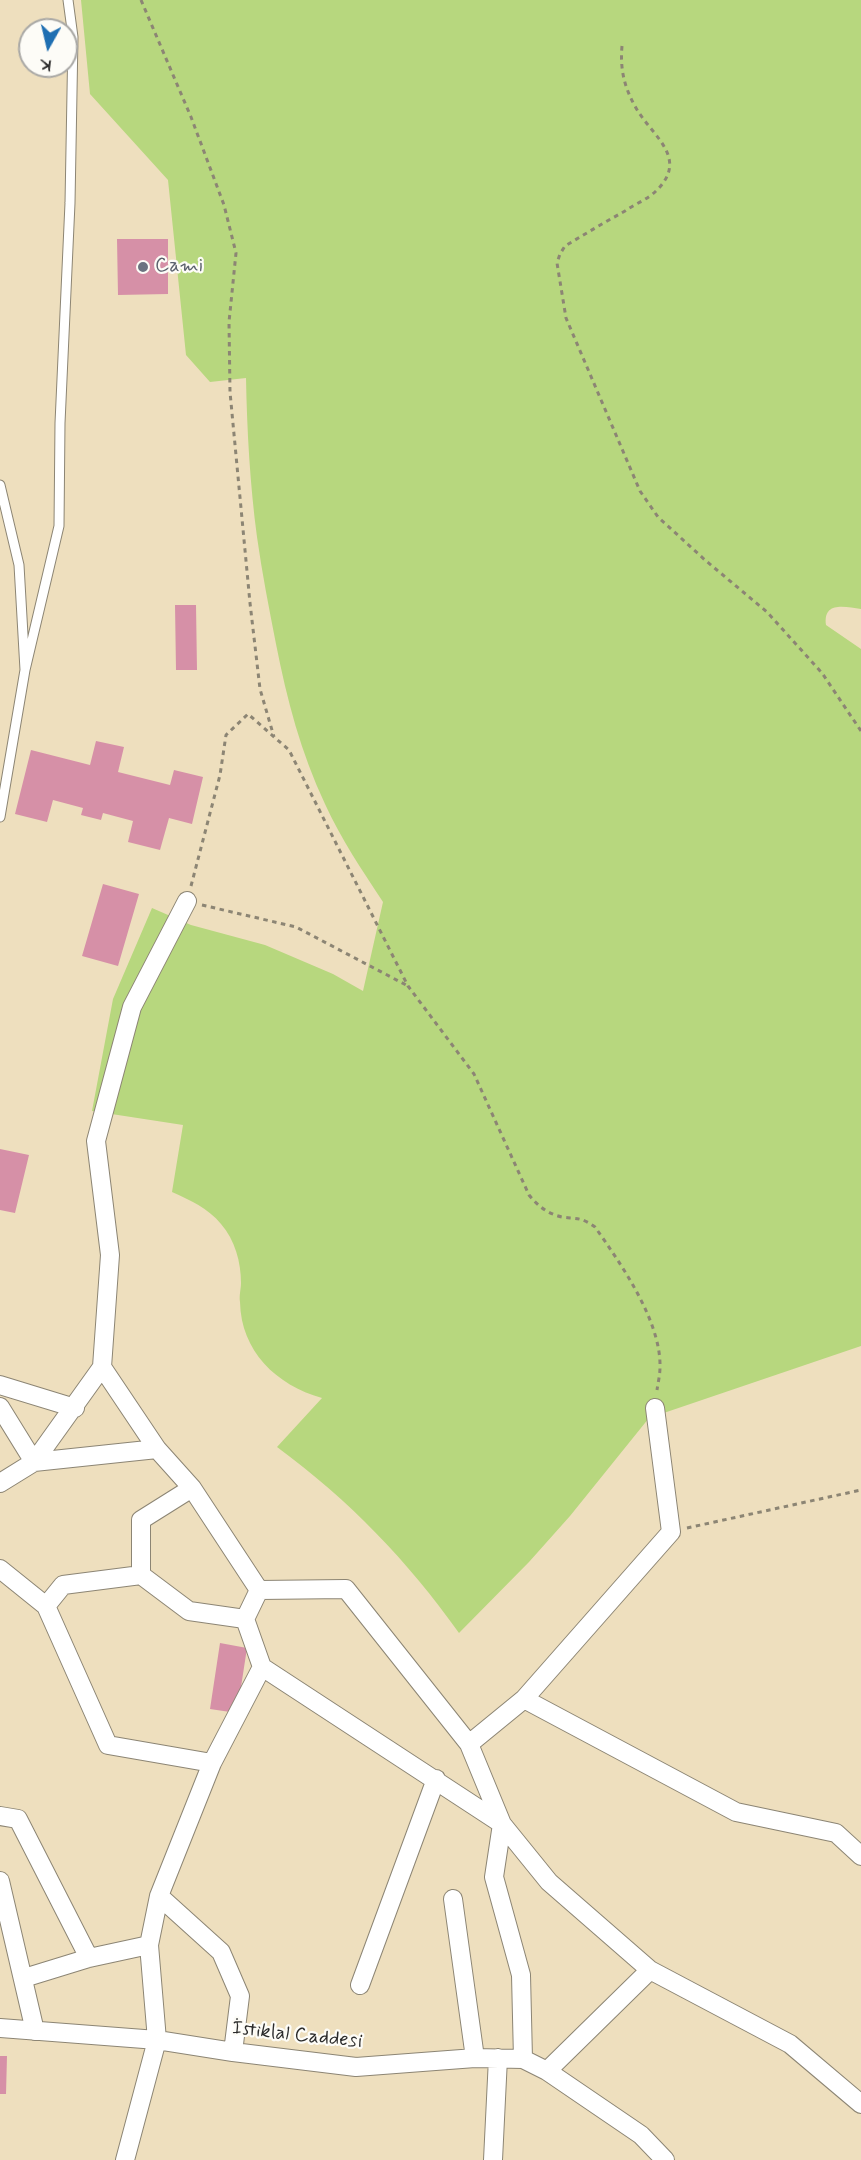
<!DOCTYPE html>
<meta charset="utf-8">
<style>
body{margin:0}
#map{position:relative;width:861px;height:2160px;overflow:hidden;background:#eedfbe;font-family:Mynerve,sans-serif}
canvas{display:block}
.north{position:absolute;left:18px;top:18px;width:60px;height:60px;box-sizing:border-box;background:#fdfcf7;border:2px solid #a9a8a5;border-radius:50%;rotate:188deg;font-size:16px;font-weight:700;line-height:24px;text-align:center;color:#2b2b2b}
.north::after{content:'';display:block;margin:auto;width:21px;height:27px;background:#1f6fb2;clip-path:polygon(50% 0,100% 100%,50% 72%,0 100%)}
</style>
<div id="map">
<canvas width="861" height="2160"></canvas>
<div class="north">K</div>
</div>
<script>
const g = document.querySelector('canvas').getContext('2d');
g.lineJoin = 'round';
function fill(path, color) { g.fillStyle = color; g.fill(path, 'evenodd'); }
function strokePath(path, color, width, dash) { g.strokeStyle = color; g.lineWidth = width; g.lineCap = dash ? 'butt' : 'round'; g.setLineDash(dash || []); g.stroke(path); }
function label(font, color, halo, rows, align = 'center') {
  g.font = font + ' Mynerve,sans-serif'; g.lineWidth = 4.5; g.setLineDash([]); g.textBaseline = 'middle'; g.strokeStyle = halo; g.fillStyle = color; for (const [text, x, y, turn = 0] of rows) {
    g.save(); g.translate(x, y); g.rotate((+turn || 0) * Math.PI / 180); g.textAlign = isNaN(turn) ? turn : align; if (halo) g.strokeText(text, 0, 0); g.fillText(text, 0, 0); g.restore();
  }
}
const green = new Path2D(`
 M81,0h780v609c-16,-2 -38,-8 -35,16l35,24v697l-212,72 -79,98 -41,46 -70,71c-52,-73 -109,-132 -182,-186l45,-49c-46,-13 -81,-47 -82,-96 -1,-7 1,-13 1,-19 0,-21 -6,-43 -20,-59 -13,-16 -31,-24 -49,-32l11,-67 -91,-14 21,-112 39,-91 39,17 74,20 68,29 30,17 20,-89c-21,-32 -42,-63 -58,-98 -24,-51 -38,-104 -49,-160 -7,-36 -14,-71 -19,-107 -7,-53 -10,-106 -11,-159l-36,4 -24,-27 -18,-175 -78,-86z`);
const building = new Path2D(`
 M117,239h51v55l-50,1z
 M175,605h21l1,65h-21z
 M96,741l28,6 -6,25 52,13 4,-15 29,7 -11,47 -23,-6 -9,32 -32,-8 5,-21 -30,-8 -2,7 -20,-5 2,-7 -30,-8 -6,22 -32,-8 16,-64 59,15z
 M103,884l36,10 -21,72 -36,-10z
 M0,1149l29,6 -14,58 -15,-3z
 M220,1643l27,5 -10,65 -27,-4z
 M0,2056h7l-1,38h-6z`);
const path = new Path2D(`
 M141,0l50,117 33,88 12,48 -7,69 1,70 20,211 10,86 14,48
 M622,46c-2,23 2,41 14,62 16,28 54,50 20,83 -8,8 -21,13 -31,20 -20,11 -40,23 -60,35l-5,8 -3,9 9,55 74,173 18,26 47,43 62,52 55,61 39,58
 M191,886l29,-111 6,-40 22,-21 41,36 119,236 66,88 55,121c9,11 19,19 33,22 15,2 19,0 33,10 26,37 66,94 65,140 0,8 -2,16 -3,23
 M202,905l94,22 112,59
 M687,1528l174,-38`);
const lane = new Path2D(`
 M0,485l19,80 6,105 -25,147
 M25,670l34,-144 1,-103 10,-220 3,-166 -5,-37`);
const street = new Path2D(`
 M187,901l-55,106 -36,134 14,114 -8,112 55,82 35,39 67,102 -14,29 17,48 240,157 47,58 101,88 140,74 71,60
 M0,1385l75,23
 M0,1407l34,55 68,-95
 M0,1483l34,-21 123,-13
 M0,1569l46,37 62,139 104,18
 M141,1575v-55l51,-32
 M259,1590l87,-1 123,155
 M46,1606l17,-21 78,-10 48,36 56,8
 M524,1699l212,113 100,21 25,23
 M0,1816l18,3 71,139
 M0,1881l35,150
 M159,1896l62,56 19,44 -7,56
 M453,1899l22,159
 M24,1978l65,-20 60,-13
 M360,1985l76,-206
 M0,2028l157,12 76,12 123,15 119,-9 48,1 24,12 94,64 24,25
 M523,2059l-2,-84 -27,-98 8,-53 -33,-80 55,-45 147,-167 -16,-124
 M547,2071l103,-101
 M125,2160l32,-120 -8,-95 10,-49 53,-133 50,-96
 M493,2160l5,-102`);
const markers = [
 [143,267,6,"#6b7280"]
];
const worshipNames = [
 ["Cami",155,267]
];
const streetNames = [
 ["İstiklal Caddesi",297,2036,6]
];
fill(green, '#b7d77e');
fill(building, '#d690a7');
strokePath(lane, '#8c8574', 11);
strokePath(street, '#8c8574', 20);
strokePath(path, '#8c8574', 3, [4.5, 4.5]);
strokePath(lane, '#fff', 9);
strokePath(street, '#fff', 18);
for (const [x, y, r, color] of markers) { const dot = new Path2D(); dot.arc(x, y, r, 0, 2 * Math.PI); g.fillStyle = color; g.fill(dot); strokePath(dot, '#fdfcf7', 2); }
label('20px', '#5b616d', '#fdfcf7', worshipNames, 'left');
label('20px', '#2b2b2b', '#fdfcf7', streetNames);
</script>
